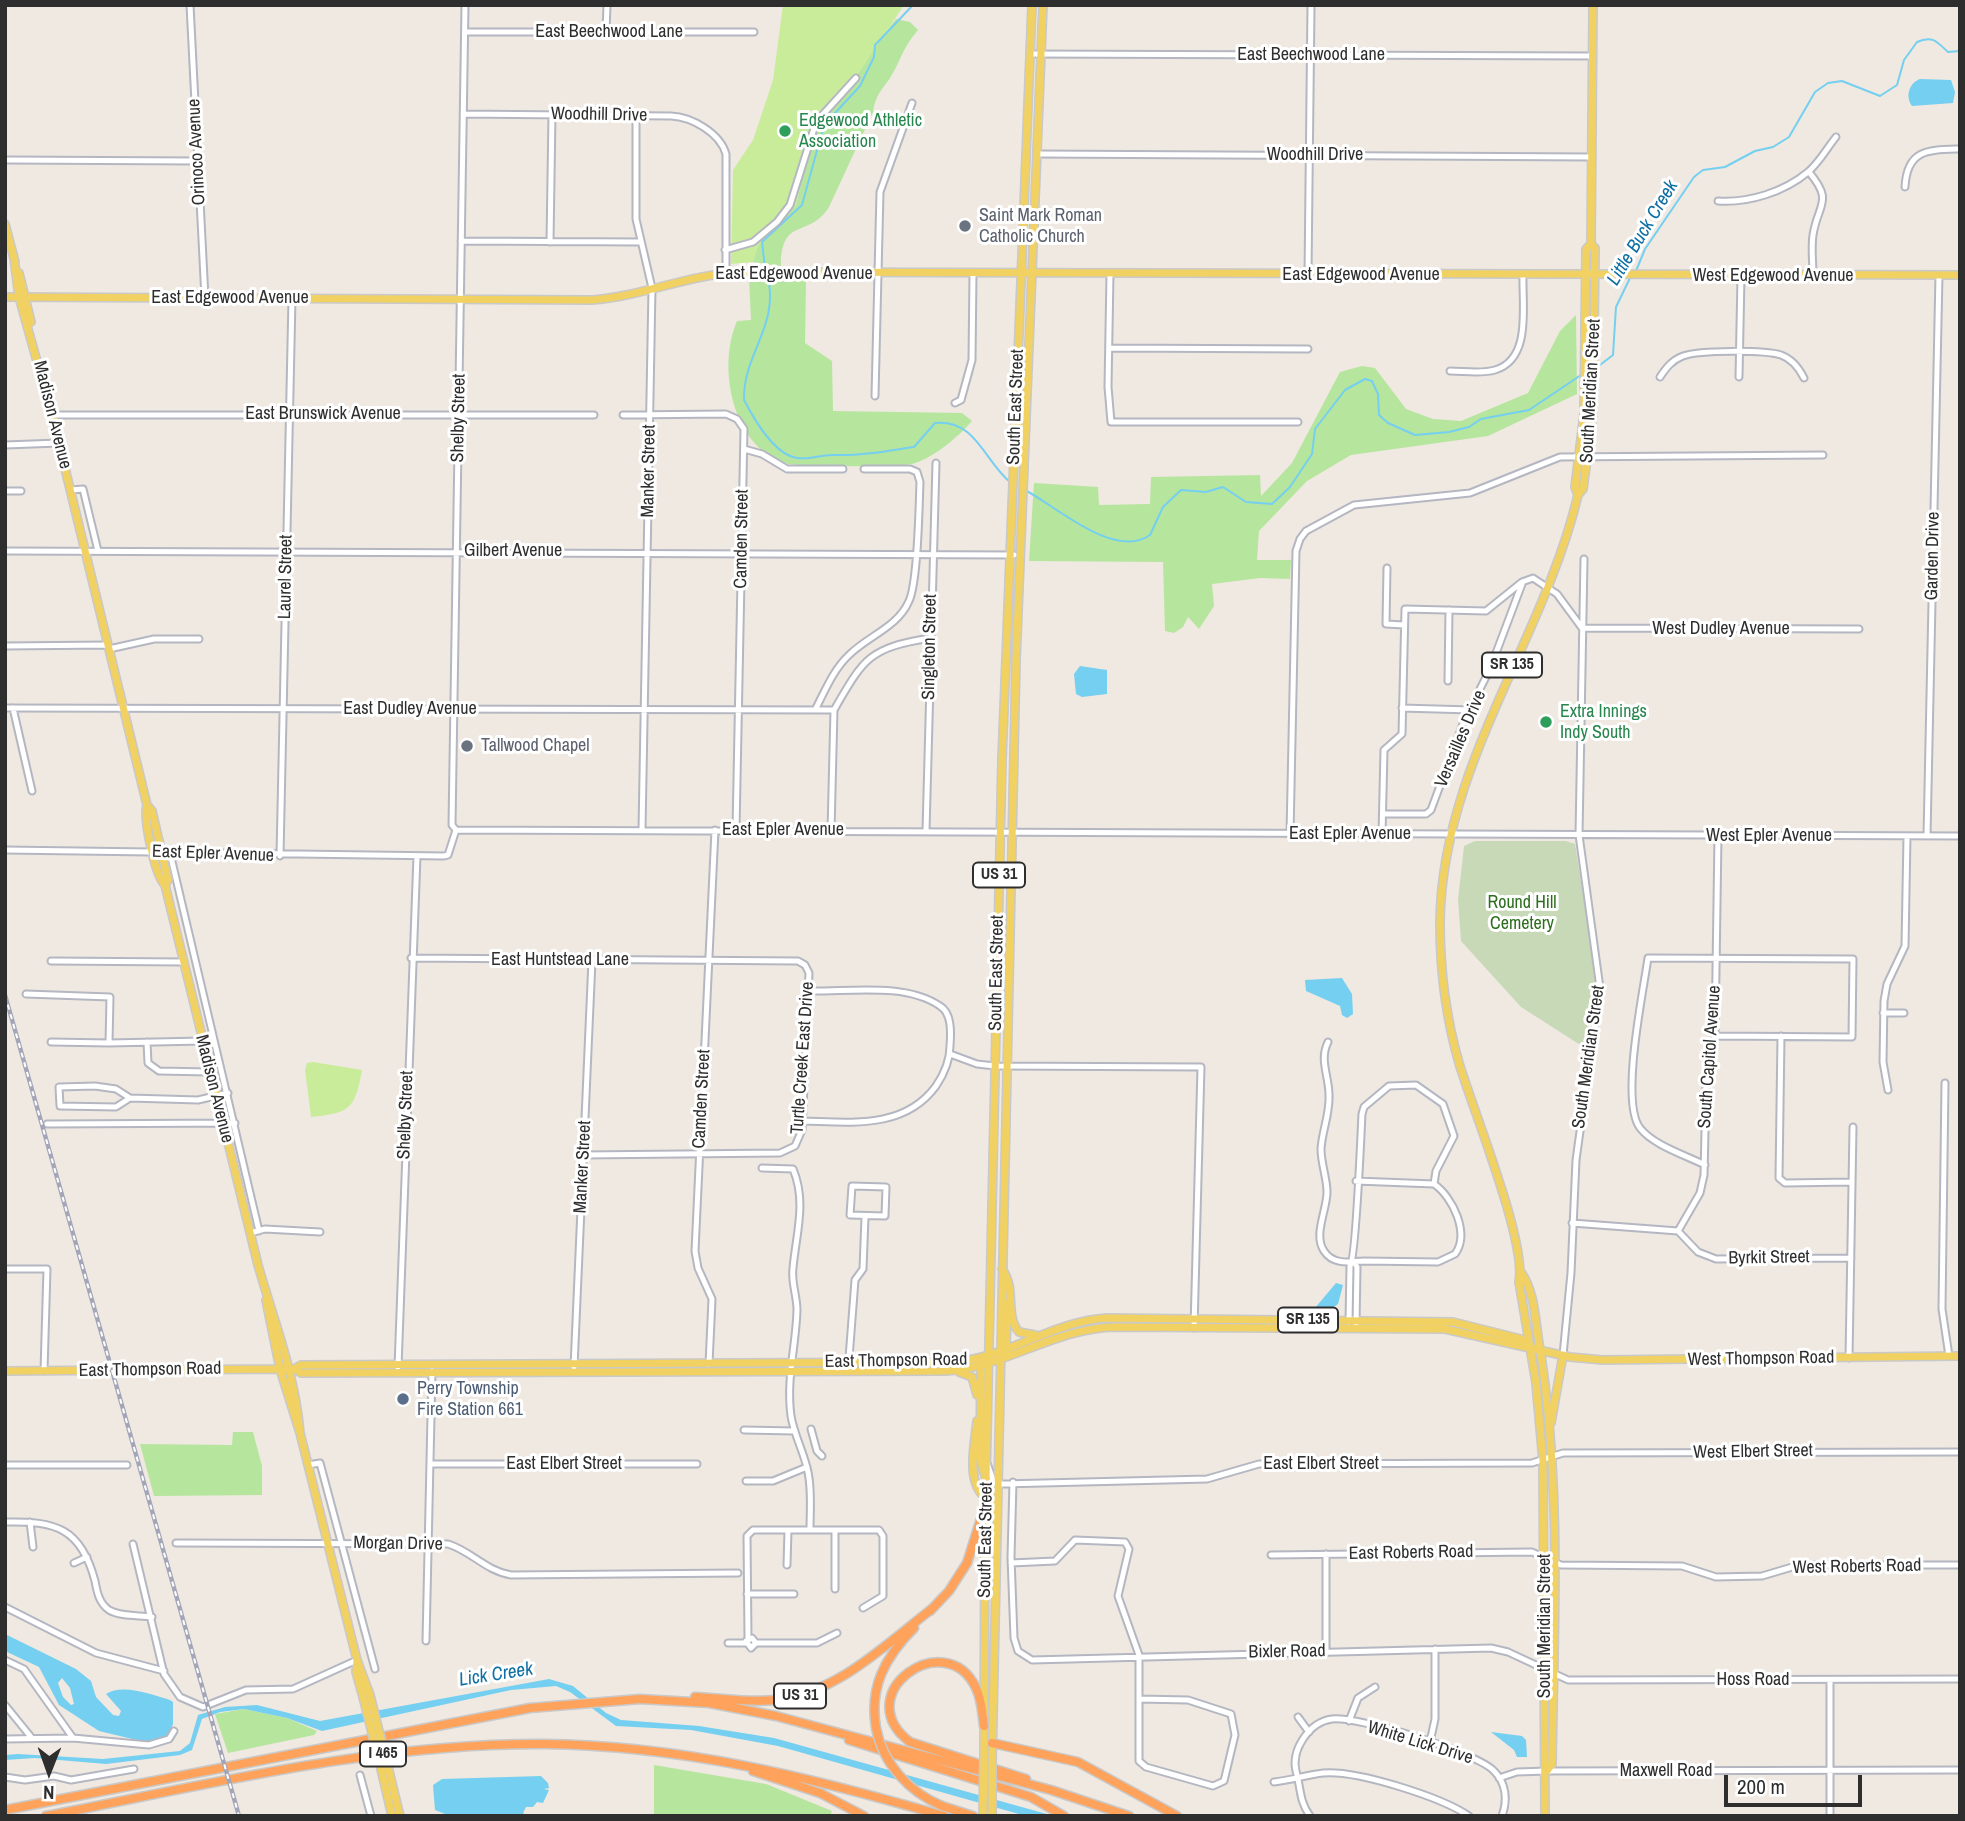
<!DOCTYPE html>
<style>
body{margin:0}
#map{position:relative;width:1965px;height:1821px;overflow:hidden;background:#efe9e1;font-family:"Archivo Narrow",sans-serif}
canvas{display:block}
.frame{position:absolute;inset:0;border:7px solid #2e2e2e;pointer-events:none}
.north{position:absolute;left:14px;top:1737px;width:70px;height:70px;-webkit-text-stroke:5px #fff;paint-order:stroke;rotate:181deg;font-size:19px;font-weight:700;line-height:28px;text-align:center;color:#2e2e2e}
.north::after{content:'';display:block;margin:auto;width:24px;height:32px;background:#2e2e2e;clip-path:polygon(50% 0,100% 100%,50% 72%,0 100%)}
.scale{position:absolute;left:1724px;top:1775px;width:138px;height:32px;box-sizing:border-box;border:4px solid #2e2e2e;border-top:0;padding-left:9px;font-size:21px;line-height:24px;white-space:nowrap;color:#2e2e2e;-webkit-text-stroke:5px #fff;paint-order:stroke}
</style>
<div id="map">
<canvas width="1965" height="1821"></canvas>
<div class="frame"></div>
<div class="north">N</div>
<div class="scale">200 m</div>
</div>
<script>
const g = document.querySelector('canvas').getContext('2d');
g.lineJoin = 'round';
function fill(path, color) { g.fillStyle = color; g.fill(path, 'evenodd'); }
function strokePath(path, color, width, dash) { g.strokeStyle = color; g.lineWidth = width; g.lineCap = dash ? 'butt' : 'round'; g.setLineDash(dash || []); g.stroke(path); }
function label(font, color, halo, rows, align = 'center') {
  g.font = font + ' "Archivo Narrow",sans-serif'; g.lineWidth = 6; g.setLineDash([]); g.textBaseline = 'middle'; g.strokeStyle = halo; g.fillStyle = color; for (const [text, x, y, turn = 0] of rows) {
    g.save(); g.translate(x, y); g.rotate((+turn || 0) * Math.PI / 180); g.textAlign = isNaN(turn) ? turn : align; if (halo) g.strokeText(text, 0, 0); g.fillText(text, 0, 0); g.restore();
  }
}
const green = new Path2D(`
 M896,19l14,3 8,8c-17,20 -16,29 -28,48 -9,13 -15,18 -17,34l-44,95c-20,32 -48,9 -48,59l-28,-4 5,-17 38,-40 20,-83z
 M749,278l57,2 -1,63 27,18 1,50 129,2 10,8c-14,16 -38,37 -60,43 -12,3 -118,3 -128,-1 -52,-18 -67,-96 -47,-142l14,-1z
 M1576,315l1,79 -89,42 -137,19 -44,26 -48,50 -2,29h34l-1,19 -30,-1 -48,6 2,22 -15,23 -11,-12 -5,10 -9,6 -9,-2 -2,-69 -134,-1 5,-78 64,4 1,18 51,-1 1,-27 109,-2 1,21 31,-33 48,-91 22,-6 13,2 31,41 27,10 28,2 67,-28 32,-62z
 M233,1432h20l9,34v29l-108,1 -14,-52 92,1z
 M244,1709l43,9 30,13 -3,4 -86,18 -13,-39z
 M654,1765l112,19 66,27 -2,5h-176z`);
const cemetery = new Path2D(`
 M1475,841h91l9,3 21,133v21l-11,50 -64,-41 -60,-66 -3,-41 6,-54z`);
const pitch = new Path2D(`
 M783,5h121l-53,80 -35,37 -20,83 -38,40 -5,17 -22,2 2,-94 20,-30 20,-60z
 M313,1062l49,8c-7,40 -13,43 -51,47l-6,-47 2,-7z`);
const water = new Path2D(`
 M1920,79l31,1 4,12 -2,11 -41,3c-7,-10 -3,-23 8,-27z
 M1080,666l27,4v24l-25,3 -6,-3 -2,-20z
 M1342,978l10,16 1,20 -6,4 -5,-3 -2,-9 -34,-15 -1,-11z
 M1336,1283l7,2 -5,19 -7,5 -16,-1z
 M5,1634l71,35 15,12 5,16 17,18 6,1 2,-5 -15,-17c16,-11 48,1 64,6l3,2v22l-5,12 -23,6 -46,-11 -40,-26 -20,-38 -34,-16zM62,1678l8,10 4,16 -3,1 -8,-8 -5,-14z
 M549,1679l24,7 33,27 15,7 78,6 75,12 280,78h-28l-248,-70 -87,-16 -75,-4 -46,-34 -14,-6 -45,4 -189,41 -35,-13 -43,-9 -24,3 -18,7 -10,31 -12,5 -74,9 -71,-6 -30,2v-5l13,-1 85,5 77,-8 10,-8 8,-28 27,-8 32,-2 63,16z
 M1491,1732l31,4 4,4 1,17h-10l-3,-7z
 M541,1776l7,7 1,5 -5,1 5,1 -6,13 -6,-1 -4,5h-7l-3,6 4,3h-77l-15,-6 -2,-25 9,-6z`);
const stream = new Path2D(`
 M765,268l-3,-26 40,-37 22,-80 36,-39 14,-29 1,-12 38,-40
 M1636,271l9,-22 49,-72 9,-7 22,-3 30,-16 18,-4 16,-10 26,-45 13,-9 14,-2 38,15 17,-11 7,-25 13,-18c16,-7 20,0 31,10l12,-1
 M767,273c14,53 -24,79 -23,127 10,19 30,55 53,58 13,2 25,-4 38,-3 26,1 52,-4 79,-8l21,-24c41,-4 49,38 76,60
 M1596,368l17,-13 3,-48 14,-29
 M1025,490c31,16 89,70 125,45l13,-28 18,-17 25,2 17,-5 23,15 26,2 18,-17 22,-33 3,-25 30,-39 20,-11 7,2 6,13 1,21 9,8 27,12 34,-3 20,-5 12,-8 48,-9 52,-35`);
const minor = new Path2D(`
 M190,5l15,293
 M465,32h289
 M606,32l1,-27
 M1030,54l562,2
 M463,114l208,2c21,1 49,17 55,38v119
 M636,115v104l16,69 -10,542
 M1037,154l555,3
 M5,160l193,1
 M1809,172c25,30 9,31 4,63 -2,13 0,27 0,40
 M1905,187c2,-38 23,-37 55,-38
 M1718,201c31,2 66,-9 90,-29 11,-9 19,-24 28,-35
 M461,241l178,1
 M550,242l2,-128
 M725,250l28,-8 24,-20 13,-17 26,-83 40,-44
 M1110,274l-2,113 3,35h187
 M1308,275l3,-270
 M1109,348l199,1
 M1450,371c14,0 31,3 45,-1 37,-11 27,-64 28,-94
 M1660,377c6,-9 12,-17 23,-21 17,-6 81,-6 98,-1 11,4 18,13 23,23
 M1739,377l2,-101
 M875,396l5,-204 32,-89
 M955,403l6,-3 11,-40 1,-86
 M52,415h542
 M623,415l103,-1 11,5 7,10 -8,401
 M5,445l54,-2
 M744,449l18,5 25,15h56
 M71,490l12,-1 15,62
 M5,491h16
 M5,551l1009,4
 M1387,568l-1,56 18,1
 M5,646l103,-1
 M109,649l45,-10h45
 M1448,681l1,-71
 M5,708l829,2c30,-52 35,-62 96,-72
 M13,708l19,83
 M1402,708l69,2
 M815,710c10,-19 18,-40 34,-55 19,-19 49,-28 60,-54 9,-19 10,-95 11,-119l-3,-10 -7,-3h-46
 M1383,814h43l5,-4 33,-89 26,-52 32,-85
 M456,830l1504,6
 M456,830l-4,-5 13,-820
 M831,831l3,-121
 M926,831l10,-368
 M1290,834l6,-283 4,-12 6,-8 48,-26 116,-12 90,-36 263,-2
 M1382,835l2,-85 18,-16 3,-125 81,2 36,-29 11,-4 24,16 25,34 277,1
 M1927,836l12,-561
 M5,850l439,6 4,-1 8,-25
 M170,853l89,378
 M280,856l12,-558
 M411,958l387,3 7,4 4,8 -7,157 -7,16 -15,7 -197,2
 M51,961l132,1
 M26,994l84,3 -1,46 93,-2
 M1883,1013h21
 M1781,1036l-2,142 6,5 67,-1
 M51,1042l58,1
 M147,1042l1,21 11,8 50,1
 M1328,1042c-9,18 1,34 1,53 1,19 -7,36 -8,54 0,15 6,29 6,43 0,18 -14,43 -3,59 9,14 25,11 39,10l75,1 17,-8c15,-20 -2,-57 -21,-70l2,-13 18,-35 -11,-32 -27,-19 -27,1 -25,21 -2,7c-1,18 -6,145 -12,152l-1,56
 M950,1054l27,10 18,2 206,1 -7,261
 M1945,1083l-3,226 7,47
 M1888,1090l-5,-28 1,-61 3,-17 18,-38 2,-110
 M130,1098l-14,9 -56,-1 -1,-19 36,-1 21,3 14,9 68,2 30,-7
 M802,1121c48,1 102,9 134,-35 8,-12 14,-26 14,-40 1,-13 2,-33 -10,-40 -35,-24 -92,-14 -132,-15
 M47,1124l188,-1
 M1705,1165c-20,-10 -52,-20 -65,-37 -20,-26 3,-135 8,-170l205,1 -1,78 -137,-1
 M762,1168l31,1c14,33 3,65 0,99 -2,14 4,28 4,42 -1,36 -11,69 -6,106 3,19 13,36 17,56 4,19 2,39 2,58
 M1356,1181l78,3
 M852,1186l34,1 -1,29 -35,-1z
 M1572,1223l106,8 20,21 18,7 135,-1
 M1678,1231l22,-38 4,-18 2,-89 9,-50 3,-200
 M250,1233l15,-4 55,3
 M1354,1262l3,5 -1,58
 M5,1269h42l-3,102
 M1563,1355l8,-82 5,-113 24,-172 -21,-153 5,-276
 M1849,1358l4,-231
 M709,1364l3,-65 -14,-31 -3,-17 20,-421
 M398,1367l19,-511
 M574,1367l18,-407
 M848,1371l7,-91 8,-11 2,-52
 M811,1429l6,22 5,5
 M744,1430l50,1
 M987,1463l6,17 9,4 205,-5 52,-15 273,-1 31,-10 397,-1
 M431,1464h266
 M5,1465h122
 M308,1465l12,-2 55,206
 M746,1481h27l34,-14
 M1013,1482l-2,75 3,81 4,13 14,9 459,-12 17,4 60,28 392,-1
 M5,1522c51,-1 76,6 90,59 2,11 4,22 14,29 12,7 30,5 43,7
 M30,1522l3,25
 M176,1543l272,1c23,7 38,27 63,31l227,-2
 M133,1544l31,130 16,23 23,10 43,-17 47,-1 64,-29
 M1271,1555l261,-3 29,13 121,1 34,11 46,-1 37,-11h161
 M74,1563l13,-6
 M1011,1563l44,-2 20,-21 50,2 4,7 -11,47 21,59v106l7,6 67,19 11,-5 11,-46 -4,-21 -43,-14 -49,-1
 M787,1565l1,-35
 M835,1589v-59
 M747,1594h47
 M5,1607l91,46 68,18
 M748,1638l-1,-102 6,-6h126l4,6v60l-20,12
 M426,1641l6,-270
 M728,1643h18
 M756,1643l-4,-5 -6,3 5,7 5,-5h61l20,-10
 M1326,1651v-97
 M5,1660l19,9 49,69
 M1830,1680v136
 M5,1705l26,32
 M1298,1717l11,15
 M1349,1721l9,-23 17,-11
 M5,1739l68,-1 76,7 20,-6 5,-8
 M1430,1742l5,-23v-70
 M360,1775l11,41
 M5,1777l20,3 29,-4 17,4 63,-11
 M1499,1778l18,-6 30,-1 413,-1
 M1274,1782c17,-2 33,-7 49,-9 34,-3 118,24 146,43
 M1310,1816c-11,-15 -9,-28 -14,-45 -5,-21 13,-49 36,-52 26,-3 144,33 162,52 12,12 14,29 8,45`);
const major = new Path2D(`
 M5,224l10,38
 M14,258l5,39 33,118 95,390 5,6 16,69 -3,5
 M19,273l12,49
 M5,297l587,3c52,-4 97,-26 150,-28l1218,3
 M1578,495l-3,-8 9,-73 2,-165 5,-5 2,-239
 M147,805c-4,13 8,71 18,80l93,380c16,56 37,109 42,168
 M1002,1269c15,20 2,46 17,63l16,3
 M1521,1272c14,20 14,48 18,71 23,139 15,281 13,421l-5,7
 M266,1300l14,69 20,64 57,227 13,35
 M1003,1300l4,14 -1,37
 M981,1362l-1,97 6,20
 M294,1369l7,-4 653,-3c53,-4 99,-41 153,-44l346,4 68,17 10,7
 M5,1371l275,-2h14l7,4 644,-2c59,-3 110,-43 170,-44l330,2 125,28 33,3 357,-4
 M959,1372l13,5 5,18
 M977,1421c-2,22 -12,62 9,77
 M1551,1423l12,-68
 M357,1660l-1,12 7,25
 M984,1759l1,-236 17,-764 30,-754
 M992,1762l24,-1102 27,-655
 M388,1767l12,49
 M381,1769l11,47
 M992,1816v-20
 M1545,1816l-2,-355 -7,-78 -17,-101c8,-40 -46,-172 -60,-219 -13,-45 -19,-94 -19,-141 2,-157 103,-280 138,-427l5,-6 10,-75 2,-166 -4,-4`);
const highway = new Path2D(`
 M930,1611l19,-20 18,-28 19,-60
 M695,1697c27,1 54,6 81,3 62,-7 110,-56 157,-92
 M984,1726c-2,-13 -2,-26 -8,-38 -30,-64 -129,6 -66,54l116,37
 M876,1728c-7,-41 9,-71 38,-100
 M849,1740l182,57 33,19
 M992,1743l86,19 99,54
 M753,1771l67,22 44,23
 M942,1806l31,10
 M5,1810l525,-102 110,-9 69,4 67,13 275,74 78,26
 M46,1816c164,-32 330,-73 498,-72 137,1 269,34 400,72`);
const rail = new Path2D(`
 M5,995l234,821`);
const majorBridge = new Path2D(`
 M370,1695l18,72
 M363,1697l18,72
 M992,1762v34
 M983,1815l1,-56`);
const highwayBridge = new Path2D(`
 M876,1728c7,36 33,64 66,78`);
const markers = [
 [785,131,7,"#2e9e5b"],
 [965,226,7,"#6b7280"],
 [1546,722,7,"#2e9e5b"],
 [467,746,7,"#6b7280"],
 [403,1399,7,"#5c6f8a"]
];
const shields = [
 [1512,665,60],
 [999,875,52],
 [1308,1320,60],
 [800,1696,52],
 [383,1754,46]
];
const shieldNames = [
 ["SR 135",1512,665],
 ["US 31",999,875],
 ["SR 135",1308,1320],
 ["US 31",800,1696],
 ["I 465",383,1754]
];
const streetNames = [
 ["East Beechwood Lane",609,32],
 ["East Beechwood Lane",1311,55],
 ["Woodhill Drive",599,115,1],
 ["Orinoco Avenue",197,152,-93],
 ["Woodhill Drive",1315,155],
 ["East Edgewood Avenue",794,274],
 ["East Edgewood Avenue",1361,275],
 ["West Edgewood Avenue",1773,276],
 ["East Edgewood Avenue",230,298],
 ["South Meridian Street",1591,391,-87],
 ["South East Street",1016,407,-88],
 ["East Brunswick Avenue",323,414],
 ["Madison Avenue",52,415,76],
 ["Shelby Street",459,418,-89],
 ["Manker Street",649,471,-89],
 ["Camden Street",742,539,-89],
 ["Gilbert Avenue",513,551],
 ["Garden Drive",1933,556,-89],
 ["Laurel Street",286,577,-89],
 ["West Dudley Avenue",1721,629],
 ["Singleton Street",930,647,-89],
 ["East Dudley Avenue",410,709],
 ["Versailles Drive",1461,739,-67],
 ["East Epler Avenue",783,830],
 ["East Epler Avenue",1350,834],
 ["West Epler Avenue",1769,836],
 ["East Epler Avenue",213,854,2],
 ["East Huntstead Lane",560,960],
 ["South East Street",997,973,-89],
 ["South Meridian Street",1589,1057,-82],
 ["South Capitol Avenue",1710,1057,-86],
 ["Turtle Creek East Drive",803,1058,-86],
 ["Madison Avenue",214,1089,76],
 ["Camden Street",702,1099,-87],
 ["Shelby Street",406,1115,-88],
 ["Manker Street",583,1167,-87],
 ["Byrkit Street",1769,1258,-1],
 ["West Thompson Road",1761,1359,-1],
 ["East Thompson Road",896,1361,-1],
 ["East Thompson Road",150,1370,-1],
 ["West Elbert Street",1753,1452,-1],
 ["East Elbert Street",564,1464],
 ["East Elbert Street",1321,1464],
 ["South East Street",986,1540,-89],
 ["Morgan Drive",398,1544,1],
 ["East Roberts Road",1411,1553,-1],
 ["West Roberts Road",1857,1567,-1],
 ["South Meridian Street",1545,1626,-90],
 ["Bixler Road",1287,1652,-1],
 ["Hoss Road",1753,1680],
 ["White Lick Drive",1420,1743,17],
 ["Maxwell Road",1666,1771]
];
const leisureNames = [
 ["Edgewood Athletic",799,121],
 ["Association",799,142],
 ["Extra Innings",1560,712],
 ["Indy South",1560,733]
];
const worshipNames = [
 ["Saint Mark Roman",979,216],
 ["Catholic Church",979,237],
 ["Tallwood Chapel",481,746]
];
const parkNames = [
 ["Round Hill",1522,903],
 ["Cemetery",1522,924]
];
const serviceNames = [
 ["Perry Township",417,1389],
 ["Fire Station 661",417,1410]
];
const waterNames = [
 ["Little Buck Creek",1643,233,-59],
 ["Lick Creek",496,1675,-9]
];
fill(green, '#b6e59e');
fill(cemetery, '#c8d9b8');
fill(pitch, '#c9ec9a');
fill(water, '#75cff0');
strokePath(stream, '#75cff0', 2);
strokePath(minor, '#b4b7c1', 9);
strokePath(major, '#c9c9c9', 10);
strokePath(highway, '#c9c9c9', 11);
strokePath(minor, '#fff', 5);
strokePath(major, '#f2d163', 7);
strokePath(highway, '#ffa35c', 8);
strokePath(rail, '#a3a6b8', 4.5);
strokePath(rail, '#fff', 2, [5]);
strokePath(majorBridge, '#c9c9c9', 10, []);
strokePath(highwayBridge, '#c9c9c9', 11, []);
strokePath(majorBridge, '#f2d163', 7);
strokePath(highwayBridge, '#ffa35c', 8);
for (const [x, y, r, color] of markers) { const dot = new Path2D(); dot.arc(x, y, r, 0, 2 * Math.PI); g.fillStyle = color; g.fill(dot); strokePath(dot, '#fff', 2.5); }
for (const [x, y, w] of shields) { const box = new Path2D(); box.roundRect(x - w / 2, y - 12.5, w, 25, 5); g.fillStyle = '#fff'; g.fill(box); strokePath(box, '#2e2e2e', 2); }
label('bold 16px', '#2e2e2e', null, shieldNames);
label('18px', '#2e2e2e', '#fff', streetNames);
label('18px', '#27864d', '#fff', leisureNames, 'left');
label('18px', '#5b616d', '#fff', worshipNames, 'left');
label('18px', '#2c6e1b', '#fff', parkNames);
label('18px', '#4e5e75', '#fff', serviceNames, 'left');
label('italic 19px', '#0d6fa3', '#fff', waterNames);
</script>
